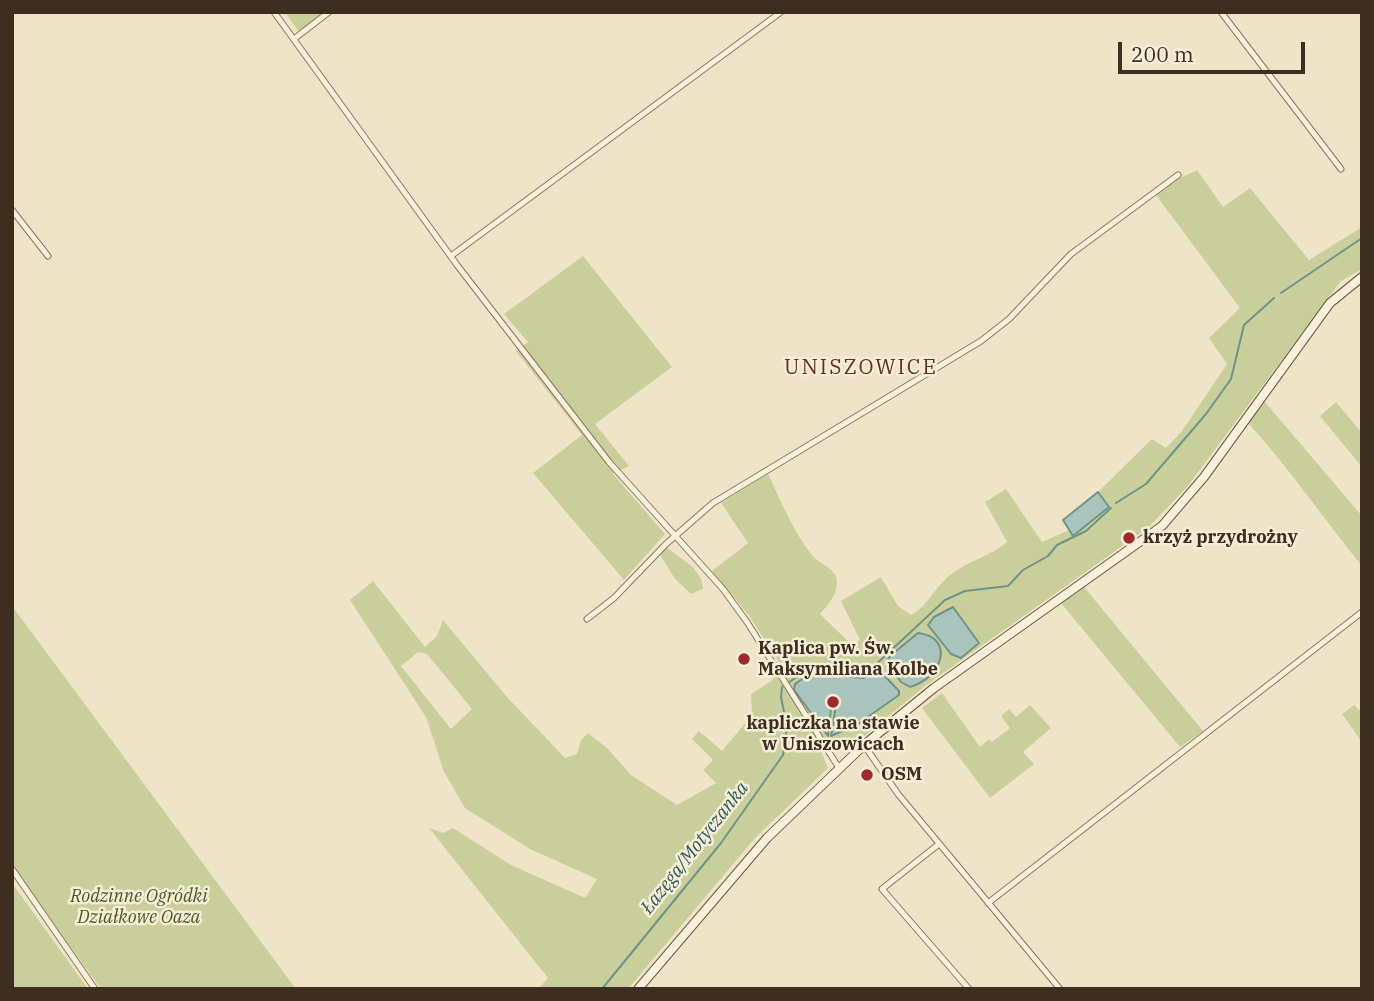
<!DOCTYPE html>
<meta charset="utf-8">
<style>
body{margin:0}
#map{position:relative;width:1374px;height:1001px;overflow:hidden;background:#f0e4c8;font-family:"IBM Plex Serif",serif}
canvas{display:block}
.frame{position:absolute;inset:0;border:14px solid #3d2e20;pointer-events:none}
.scale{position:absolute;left:1118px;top:42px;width:187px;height:32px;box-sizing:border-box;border:4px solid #3d2e20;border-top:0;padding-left:9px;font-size:21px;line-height:24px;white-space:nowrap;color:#3d2e20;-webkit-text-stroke:5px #f7eed8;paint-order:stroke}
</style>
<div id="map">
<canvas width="1374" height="1001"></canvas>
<div class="frame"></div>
<div class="scale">200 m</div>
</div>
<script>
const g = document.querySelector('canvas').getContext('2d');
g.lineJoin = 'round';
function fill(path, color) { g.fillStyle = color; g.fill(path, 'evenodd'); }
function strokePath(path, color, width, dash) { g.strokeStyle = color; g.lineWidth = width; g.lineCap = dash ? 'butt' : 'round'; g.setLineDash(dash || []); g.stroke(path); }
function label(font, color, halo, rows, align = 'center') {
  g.font = font + ' "IBM Plex Serif",serif'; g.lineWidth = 5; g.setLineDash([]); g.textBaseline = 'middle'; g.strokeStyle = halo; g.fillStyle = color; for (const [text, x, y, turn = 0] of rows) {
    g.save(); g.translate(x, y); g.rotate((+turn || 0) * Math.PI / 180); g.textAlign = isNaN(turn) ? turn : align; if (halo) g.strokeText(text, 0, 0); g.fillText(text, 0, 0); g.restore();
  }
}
const green = new Path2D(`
 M285,12h39l-25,20z
 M1197,170l26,37 27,-19 59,72 53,-33v42l-21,12 -154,206 -38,40 -224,159 -64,53h-26l-16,7 9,22 -73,70 -127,151h-90l10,-11 -119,-150 14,5 10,-5 58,37 74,33 12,-19 -67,-30 -65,-41 -21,-36 -18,-55 -76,-117 23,-19 52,66 12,-11 6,-16 64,77 58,61 12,-4 4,-14 7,-7 19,15 24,27 46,30 39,-22 -13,-13 10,-10 -21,-21 7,-8 23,20 30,-36 -1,-21 20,-13 11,-14 -32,-50 -38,-46 36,-28 -27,-40 47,-29c13,27 25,58 44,81 7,9 25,14 25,26 1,13 -9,24 -17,33l32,31 8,-5 -19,-39 40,-24 17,29 13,9c17,-9 24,-28 39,-40 17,-14 40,-18 57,-33l-22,-40 21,-13 36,53 27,-12 4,6 35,-29 -10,-15 54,-53 14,9 16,-17 45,-67 -18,-26 31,-30 -84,-113 20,-15zM418,652l9,2 45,55 -21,20 -50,-63z
 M583,256l89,111 -77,57 34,42 -16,8 52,60 -41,46 -91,-107 49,-38 -66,-84 12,-9 -24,-28z
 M1265,402l97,114v50c-39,-48 -73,-98 -114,-143z
 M1336,402l26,31v34l-42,-51z
 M666,547c13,11 37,21 37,42l-12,5 -16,-15 -16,-26z
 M1084,587l119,144 -23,16 -119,-144z
 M12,606l284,383h-195l-89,-123z
 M942,693l38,54 9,-8 3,3 18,-14 -9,-12 8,-7 7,8 14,-12 21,23 -28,24 11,12 -44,34 -68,-90z
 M1354,705l5,5 3,-2v34l-20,-28z
 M12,883l76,106h-76z`);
const water = new Path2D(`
 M1098,492l11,15 -36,29 -10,-16z
 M953,607l26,36 -18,15 -10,-4 -23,-29 6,-8z
 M918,633c37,4 25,45 -8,54l-9,-5 -14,-20 3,-6z
 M878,669l21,22v4l-41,29 -27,12 6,-37 -7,-1 -3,3 4,8 -3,27 -34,-46 1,-6 15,-10 54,4z`);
const stream = new Path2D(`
 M1281,293l81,-55
 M1116,503l30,-19 60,-70 25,-35 13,-54 30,-27
 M602,989l119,-146 62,-88 4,-28 -6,-30 1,-10 28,-19 50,6 11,-5 74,-69 20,-9 43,-5 15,-16 25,-14 9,-11 29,-14 25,-23`);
const street = new Path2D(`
 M274,12l183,253 152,197 114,127 24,33 92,146
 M1221,12l120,157
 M294,39l35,-27
 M12,210l36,46
 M451,256l330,-244
 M587,619l27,-21 52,-54 47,-41 268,-162 28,-22 62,-65 107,-79
 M864,745l34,49 162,195
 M939,844l-57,45 87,100
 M12,869l83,120
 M988,903l374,-291`);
const secondary = new Path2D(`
 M638,989l129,-151 97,-93 70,-57 228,-162 42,-49 126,-174 32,-26`);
const markers = [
 [1129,538,7,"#9e2a2b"],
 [744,659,7,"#9e2a2b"],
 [833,702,7,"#9e2a2b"],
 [867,775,7,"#9e2a2b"]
];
const poiNames = [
 ["krzyż przydrożny",1143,538],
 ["Kaplica pw. Św.",758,649],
 ["Maksymiliana Kolbe",758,670],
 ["kapliczka na stawie",833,724,"center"],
 ["w Uniszowicach",833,745,"center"],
 ["OSM",881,775]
];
const parkNames = [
 ["Rodzinne Ogródki",139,897],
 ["Działkowe Oaza",139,918]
];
const waterNames = [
 ["Łazęga/Motyczanka",695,848,-52]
];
const quarterNames = [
 ["UNISZOWICE",861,368]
];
fill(green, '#c9cf9b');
fill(water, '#a9c4bc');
strokePath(water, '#6f938a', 2);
strokePath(stream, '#6f938a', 2);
strokePath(street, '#8d765c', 7);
strokePath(secondary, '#6f573f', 10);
strokePath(street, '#faf1dc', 5);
strokePath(secondary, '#faf1dc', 8);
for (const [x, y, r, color] of markers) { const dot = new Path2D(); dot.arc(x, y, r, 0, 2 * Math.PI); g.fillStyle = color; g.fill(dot); strokePath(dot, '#f7eed8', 2.5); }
label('bold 18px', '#3d2e20', '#f7eed8', poiNames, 'left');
label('italic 18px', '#4d5a26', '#f7eed8', parkNames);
label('italic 19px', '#2f5d5a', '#f7eed8', waterNames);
g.letterSpacing = '2px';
label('21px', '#6b2e1e', '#f7eed8', quarterNames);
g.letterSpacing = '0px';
</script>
